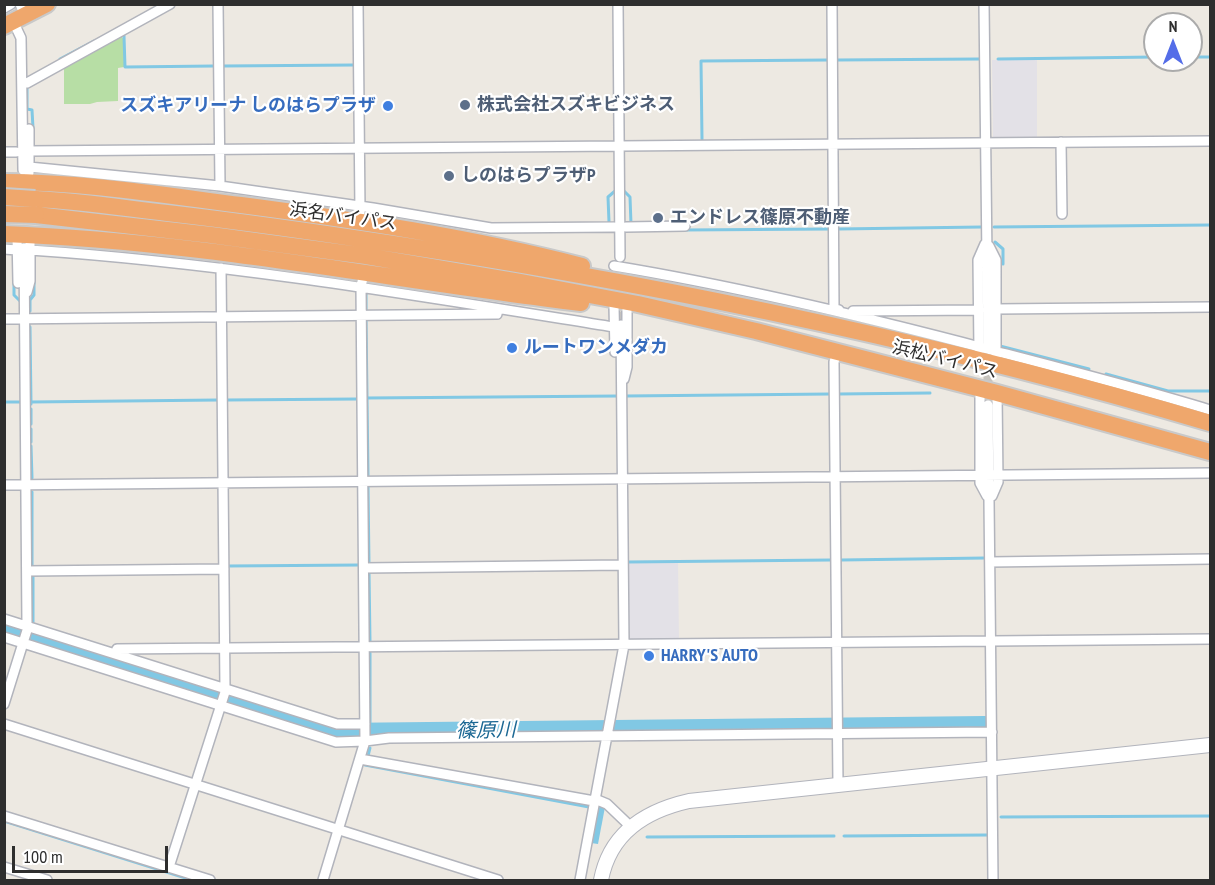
<!DOCTYPE html>
<meta charset="utf-8">
<style>
body{margin:0}
#map{position:relative;width:1215px;height:885px;overflow:hidden;background:#ede9e2;font-family:"PT Sans Narrow",sans-serif}
canvas{display:block}
.frame{position:absolute;inset:0;border:6px solid #2e2e2e;pointer-events:none}
.north{position:absolute;left:1143px;top:12px;width:60px;height:60px;box-sizing:border-box;background:#fff;border:2px solid #ababab;border-radius:50%;rotate:0deg;font-size:16px;font-weight:700;line-height:24px;text-align:center;color:#2e2e2e}
.north::after{content:'';display:block;margin:auto;width:21px;height:27px;background:#546de8;clip-path:polygon(50% 0,100% 100%,50% 72%,0 100%)}
.scale{position:absolute;left:12px;top:846px;width:156px;height:27px;box-sizing:border-box;border:3px solid #2e2e2e;border-top:0;padding-left:8px;font-size:18px;line-height:21px;white-space:nowrap;color:#2e2e2e;-webkit-text-stroke:4px #fff;paint-order:stroke}
</style>
<div id="map">
<canvas width="1215" height="885"></canvas>
<div class="frame"></div>
<div class="north">N</div>
<div class="scale">100 m</div>
</div>
<script>
const g = document.querySelector('canvas').getContext('2d');
g.lineJoin = 'round';
function fill(path, color) { g.fillStyle = color; g.fill(path, 'evenodd'); }
function strokePath(path, color, width, dash) { g.strokeStyle = color; g.lineWidth = width; g.lineCap = dash ? 'butt' : 'round'; g.setLineDash(dash || []); g.stroke(path); }
function label(font, color, halo, rows, align = 'center') {
  g.font = font + ' "PT Sans Narrow","Noto Sans JP",sans-serif'; g.lineWidth = 4.5; g.setLineDash([]); g.textBaseline = 'middle'; g.strokeStyle = halo; g.fillStyle = color; for (const [text, x, y, turn = 0] of rows) {
    g.save(); g.translate(x, y); g.rotate((+turn || 0) * Math.PI / 180); g.textAlign = isNaN(turn) ? turn : align; if (halo) g.strokeText(text, 0, 0); g.fillText(text, 0, 0); g.restore();
  }
}
const industrial = new Path2D(`
 M1037,59v79l-44,1 -1,-79z
 M678,562l1,79h-49l-2,-2 -1,-76z`);
const green = new Path2D(`
 M121,36l3,3v28l-6,1v33l-21,1 -7,2h-26v-37z`);
const water = new Path2D(`
 M599,806l6,1 -7,37 -7,-1z`);
const stream = new Path2D(`
 M124,36l1,31 89,-1
 M1191,57h19
 M60,59l34,-18
 M998,59l157,-2
 M837,60l142,-1
 M223,66l131,-1
 M27,87v22l5,1 1,18
 M702,139l-1,-78 127,-1
 M624,191l6,6 1,27
 M609,222l-1,-25 7,-6
 M994,227l216,-2
 M838,229l144,-2
 M683,230l147,-1
 M995,242l8,7v15
 M14,282v13l6,6
 M366,293v17
 M30,311v-11l4,-5v-14
 M366,321l2,155
 M30,327l1,77
 M1000,344v2l89,23
 M1106,374l62,17h42
 M838,394l92,-1
 M625,396l205,-2
 M366,398l252,-2
 M226,400l131,-1
 M4,402h16
 M30,402l188,-2
 M31,409v15
 M31,429v13
 M31,446l1,32
 M368,487l1,78
 M32,492v73
 M841,560l144,-2
 M627,562l204,-2
 M227,566l133,-1
 M369,572l1,70
 M33,577v45
 M370,653v85
 M368,756l2,-8
 M365,765l224,42
 M1001,817l209,-1
 M4,821l188,59
 M844,836l143,-1
 M647,837l187,-1`);
const river = new Path2D(`
 M4,628l332,105 649,-7`);
const streetTunnel = new Path2D(`
 M620,298l1,27
 M988,360v45`);
const street = new Path2D(`
 M20,4l5,12
 M218,4l2,182
 M358,4l2,208
 M618,4l2,253
 M832,4l2,305 5,1
 M984,4l4,340
 M4,8l7,-4
 M13,21l8,17 2,132
 M22,83h5l143,-79
 M29,129v44
 M1061,142l1,72
 M29,151l1181,-10
 M4,152h12
 M29,167l191,19 153,22 118,20 123,-1
 M626,227l59,-1
 M17,235l1,48
 M989,246l7,14v97
 M24,248l3,378
 M4,249l13,1
 M30,250c196,13 390,46 584,77
 M614,266c127,21 252,51 377,84 73,19 147,38 219,60
 M221,268l4,421
 M27,292l3,-11v-46
 M614,306l1,46
 M996,309l214,-2
 M853,311l126,-1
 M4,319l493,-5 1,-5
 M837,352l-3,10 4,423
 M979,352l-1,-92 7,-16
 M624,379l3,-12v-60
 M980,389v94l7,13
 M988,405l5,475
 M4,485l1206,-12
 M992,496l6,-14 -1,-89
 M990,562l220,-3
 M364,568l259,-3
 M27,571l197,-2
 M4,619l111,35 2,-5 1093,-10
 M4,637l332,105 29,-1 24,-3 603,-6
 M115,654l222,70h28
 M4,704l24,-77
 M4,724l494,156
 M360,759l234,42
 M595,799l12,5 24,23
 M4,816l206,64
 M4,867l43,13
 M169,867l57,-178
 M323,880l42,-139 -4,-454 3,-15
 M580,880l44,-235 -3,-320`);
const secondary = new Path2D(`
 M601,880c9,-47 44,-69 88,-79l521,-56`);
const highway = new Path2D(`
 M4,26l43,-22
 M4,182c79,0 159,13 237,23 114,15 229,32 341,61
 M35,199c45,2 88,9 132,14 78,9 155,20 233,32 273,42 545,99 810,178
 M36,215l175,20 155,21 154,26 118,22 118,27 241,62 213,59
 M4,234c195,7 385,46 577,69`);
const highwayBridge = new Path2D(`
 M4,197l31,2
 M4,214l32,1`);
const markers = [
 [465,105,6,"#5c6f8a"],
 [388,106,6,"#3f7fe0"],
 [449,176,6,"#5c6f8a"],
 [658,218,6,"#5c6f8a"],
 [512,348,6,"#3f7fe0"],
 [649,656,6,"#3f7fe0"]
];
const serviceNames = [
 ["株式会社スズキビジネス",477,105],
 ["しのはらプラザP",461,176],
 ["エンドレス篠原不動産",670,218]
];
const shopNames = [
 ["スズキアリーナ しのはらプラザ",376,106,"right"],
 ["ルートワンメダカ",524,348],
 ["HARRY'S AUTO",661,656]
];
const streetNames = [
 ["浜名バイパス",343,217,8],
 ["浜松バイパス",945,360,14]
];
const waterNames = [
 ["篠原川",486,731,-1]
];
fill(industrial, '#e3e1e7');
fill(green, '#b7dea5');
fill(water, '#81c8e4');
strokePath(stream, '#81c8e4', 3);
strokePath(river, '#81c8e4', 20);
strokePath(streetTunnel, '#c7c4be', 9, [9, 4.5]);
strokePath(street, '#b2b4bc', 12);
strokePath(secondary, '#b2b4bc', 16);
strokePath(highway, '#c9c9c9', 20);
strokePath(street, '#fff', 9);
strokePath(secondary, '#fff', 14);
strokePath(highway, '#efa76c', 16);
strokePath(highwayBridge, '#c9c9c9', 20, []);
strokePath(highwayBridge, '#efa76c', 16);
for (const [x, y, r, color] of markers) { const dot = new Path2D(); dot.arc(x, y, r, 0, 2 * Math.PI); g.fillStyle = color; g.fill(dot); strokePath(dot, '#fff', 2); }
label('bold 18px', '#4e5e75', '#fff', serviceNames, 'left');
label('bold 18px', '#366cbe', '#fff', shopNames, 'left');
label('18px', '#2e2e2e', '#fff', streetNames);
label('italic 20px', '#1c6894', '#fff', waterNames);
</script>
